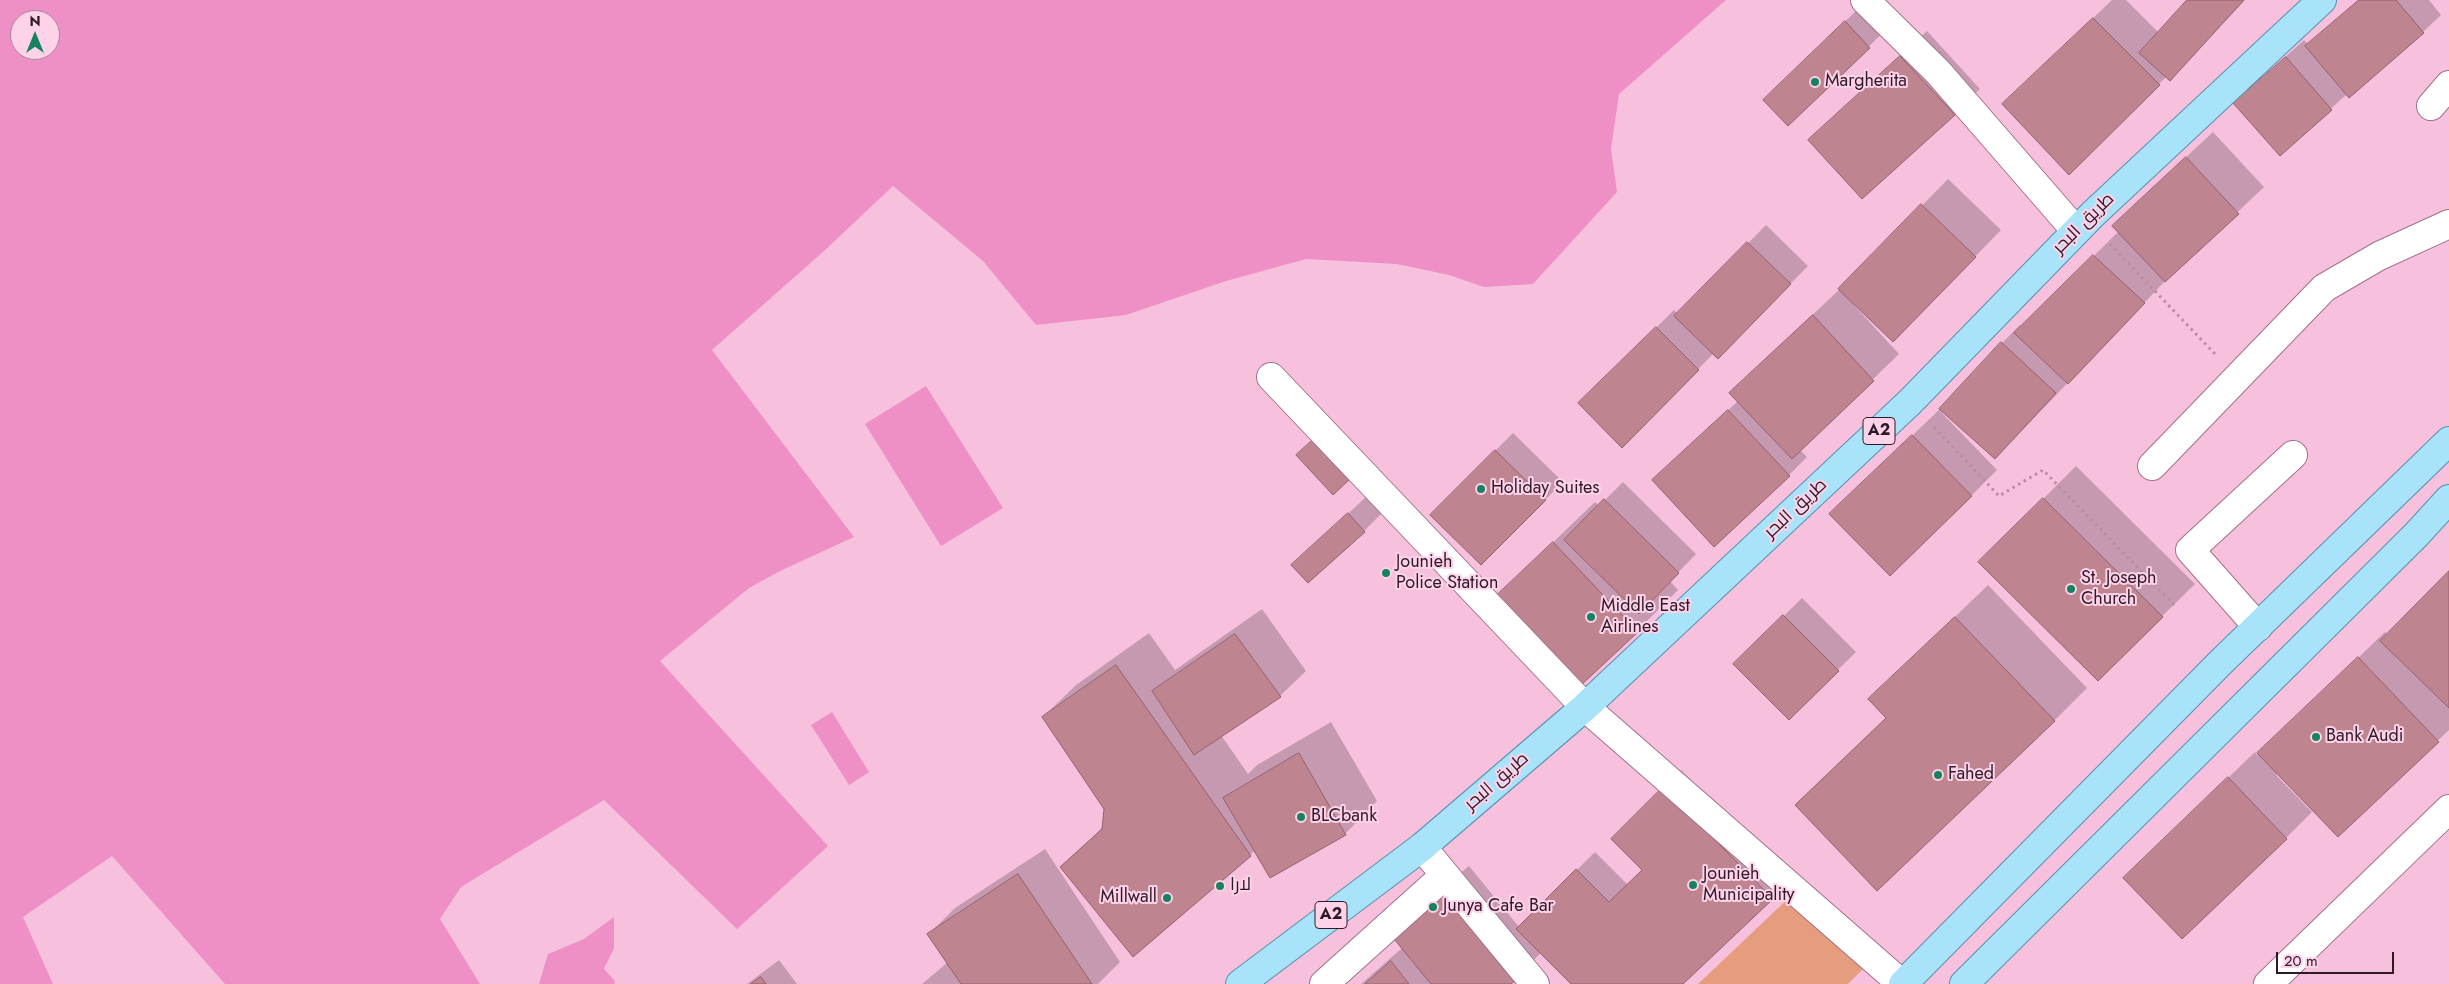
<!DOCTYPE html>
<meta charset="utf-8">
<style>
body{margin:0}
#map{position:relative;width:2449px;height:984px;overflow:hidden;background:#f7c1de;font-family:Jost,sans-serif}
canvas{display:block}
.north{position:absolute;left:10px;top:10px;width:50px;height:50px;box-sizing:border-box;background:#fed2e9;border:1px solid #aa889b;border-radius:50%;rotate:0deg;font-size:14px;font-weight:700;line-height:20px;text-align:center;color:#2d1a25}
.north::after{content:'';display:block;margin:auto;width:18px;height:22px;background:#168360;clip-path:polygon(50% 0,100% 100%,50% 72%,0 100%)}
.scale{position:absolute;left:2276px;top:952px;width:118px;height:22px;box-sizing:border-box;border:2px solid #2d1a25;border-top:0;padding-left:6px;font-size:15px;line-height:18px;white-space:nowrap;color:#2d1a25;-webkit-text-stroke:4px #fed2e9;paint-order:stroke}
</style>
<div id="map">
<canvas width="2449" height="984"></canvas>
<div class="north">N</div>
<div class="scale">20 m</div>
</div>
<script>
const g = document.querySelector('canvas').getContext('2d');
g.lineJoin = 'round';
function fill(path, color) { g.fillStyle = color; g.fill(path, 'evenodd'); }
function strokePath(path, color, width, dash) { g.strokeStyle = color; g.lineWidth = width; g.lineCap = dash ? 'butt' : 'round'; g.setLineDash(dash || []); g.stroke(path); }
function label(font, color, halo, rows, align = 'center') {
  g.font = font + ' Jost,Cairo,sans-serif'; g.lineWidth = 4; g.setLineDash([]); g.textBaseline = 'middle'; g.strokeStyle = halo; g.fillStyle = color; for (const [text, x, y, turn = 0] of rows) {
    g.save(); g.translate(x, y); g.rotate((+turn || 0) * Math.PI / 180); g.textAlign = isNaN(turn) ? turn : align; if (halo) g.strokeText(text, 0, 0); g.fillText(text, 0, 0); g.restore();
  }
}
const green = new Path2D(`
 M1794,893l71,74 -17,17h-150z`);
const water = new Path2D(`
 M0,0h1726l-107,94 -8,55 6,43 -84,92 -49,3 -35,-12 -52,-11 -91,-5 -80,22 -100,34 -90,10 -53,-64 -90,-75 -69,65 -112,99 142,187 -74,34 -31,17 -89,73 168,185 -91,83 -133,-129 -143,87 -21,32 40,65h-255l-113,-128 -89,61 30,67h-53zM20,20h30v30h-30z
 M926,386l77,122 -62,38 -76,-122z
 M832,712l37,60 -20,13 -38,-60z
 M614,917v31l-10,21 11,12 -1,3h-75l9,-30 36,-15z`);
const shadow = new Path2D(`
 M2112,0h14l33,33 30,-33h56l-75,79 -3,-3 -98,97 -66,-69z
 M2358,0h71l12,15 -18,17 -76,62 -67,61 -45,-52 69,-63 5,5z
 M1863,4l24,25 -99,95 -5,-42z
 M1927,31l53,58 -26,25 -144,26z
 M2213,132l51,55 -94,89 -157,164 -11,-97 18,-18 2,2 97,-96 21,-31z
 M1948,179l53,51 -82,84 -64,-10 -1,1 45,49 -99,96 7,7 -18,18 -117,-13 66,-61 19,-34 83,-78z
 M1766,225l42,41 -90,91 -4,-4 -92,93 -25,-60 77,-76 4,4z
 M1939,410l58,60 -26,26 -114,-8z
 M1513,433l50,49 -82,82 -50,-49z
 M2076,466l119,118 -97,95 -118,-117z
 M1623,482l73,72 -26,27 8,9 -41,41 -142,-33 100,-96 4,4z
 M1367,496l15,17 -18,18 -71,34z
 M2449,573v157l-111,106 -60,-63 -2,2 36,37 -26,26 -162,40 131,-126 2,3 128,-123 3,3z
 M1988,585l99,103 -33,33 -167,-3 16,-51z
 M1802,598l54,54 -67,66 -54,-54z
 M1262,609l44,62 -26,25 -59,39 27,39 9,-9 74,-43 46,79 -32,33 -90,16 -5,5 -188,12 42,-41 1,-17 -62,-92 33,-32 73,-52 26,37z
 M1681,770l109,110 -109,104h-109l-31,-31 -32,31h-148l41,-36 15,-40 52,-42 50,61 76,-75 33,33 16,-15 -32,-31z
 M1045,849l75,113 -22,22h-176l26,-22 -19,-28 26,-26z
 M779,960l18,24h-50z`);
const building = new Path2D(`
 M2187,0h57l-74,81 -31,-28z
 M2359,0h37l28,33 -75,65 -44,-52z
 M2093,18l67,67 -91,90 -67,-71z
 M1845,21l25,27 -82,78 -25,-26z
 M1900,56l55,59 -93,84 -54,-59z
 M2286,57l46,53 -52,46 -47,-53z
 M2186,157l53,57 -74,68 -53,-56z
 M1921,204l55,53 -83,85 -55,-53z
 M1747,242l44,42 -73,75 -44,-43z
 M2093,255l52,48 -77,81 -54,-51z
 M1813,315l61,66 -82,78 -63,-66z
 M1656,327l43,43 -77,78 -44,-45z
 M2001,342l55,51 -61,66 -56,-50z
 M1728,410l62,66 -76,71 -62,-67z
 M1912,435l60,61 -82,80 -61,-62z
 M1314,439l37,39 -18,17 -37,-40z
 M1495,450l51,50 -65,65 -51,-50z
 M2043,498l120,119 -65,64 -120,-119z
 M1604,499l75,74 -40,41 -75,-74z
 M1348,513l17,19 -57,51 -17,-18z
 M1553,542l85,90 -60,56 -84,-90z
 M2449,571v137l-69,-67z
 M1783,615l56,56 -50,49 -56,-56z
 M1955,617l100,104 -178,170 -82,-86 91,-87 -18,-19z
 M1235,634l46,63 -87,58 -42,-64z
 M2358,657l81,85 -101,95 -81,-84z
 M1116,665l135,191 -118,101 -73,-90 42,-38 2,-20 -62,-92z
 M1299,753l47,82 -76,43 -47,-80z
 M2228,777l59,62 -105,100 -59,-61z
 M1663,787l110,112 -90,85h-112l-55,-55 60,-60 33,33 33,-32 -31,-31z
 M1018,874l74,110h-131l-34,-50z
 M1443,891l73,89 -5,4h-80l-41,-50z
 M1391,961l18,23h-44z
 M761,977l5,7h-15z`);
const path = new Path2D(`
 M2110,244l105,110
 M1934,427l65,69 44,-26 131,135`);
const minor = new Path2D(`
 M1865,0l73,72 138,159
 M2431,106l18,-21
 M1271,377l314,330 317,277
 M2152,466l172,-178 55,-32 70,-32
 M2258,627l-68,-77 103,-95
 M1422,847l113,137
 M1324,984l120,-108
 M2268,984l181,-175`);
const major = new Path2D(`
 M1240,984l182,-137 163,-140 325,-305 183,-188 229,-214
 M1903,984l317,-321 229,-222
 M1964,984l452,-449 33,-36`);
const markers = [
 [1815,82,5,"#168360"],
 [1481,489,5,"#168360"],
 [1386,573,5,"#168360"],
 [2071,589,5,"#168360"],
 [1591,617,5,"#168360"],
 [2316,737,5,"#168360"],
 [1938,775,5,"#168360"],
 [1301,817,5,"#168360"],
 [1693,885,5,"#168360"],
 [1220,886,5,"#168360"],
 [1167,898,5,"#168360"],
 [1433,907,5,"#168360"]
];
const shields = [
 [1879,431,32],
 [1331,915,32]
];
const shieldNames = [
 ["A2",1879,431],
 ["A2",1331,915]
];
const poiNames = [
 ["Margherita",1825,82],
 ["Holiday Suites",1491,489],
 ["Jounieh",1396,563],
 ["Police Station",1396,584],
 ["St. Joseph",2081,579],
 ["Church",2081,600],
 ["Middle East",1601,607],
 ["Airlines",1601,628],
 ["Bank Audi",2326,737],
 ["Fahed",1948,775],
 ["BLCbank",1311,817],
 ["Jounieh",1703,875],
 ["Municipality",1703,896],
 ["لارا",1230,886],
 ["Millwall",1157,898,"right"],
 ["Junya Cafe Bar",1443,907]
];
const streetNames = [
 ["طريق البحر",2084,224,-45],
 ["طريق البحر",1796,509,-43],
 ["طريق البحر",1497,782,-41]
];
fill(green, '#e69d7d');
fill(water, '#ee8fc6');
fill(shadow, '#0003');
fill(building, '#be8591');
strokePath(building, '#955f6b', 1);
strokePath(minor, '#a2718c', 30);
strokePath(major, '#5990ac', 30);
strokePath(path, '#b88da4', 3, [2.5, 4]);
strokePath(minor, '#fff', 28);
strokePath(major, '#a9e3f9', 28);
for (const [x, y, r, color] of markers) { const dot = new Path2D(); dot.arc(x, y, r, 0, 2 * Math.PI); g.fillStyle = color; g.fill(dot); strokePath(dot, '#fed2e9', 2); }
for (const [x, y, w] of shields) { const box = new Path2D(); box.roundRect(x - w / 2, y - 13.5, w, 27, 4); g.fillStyle = '#fed2e9'; g.fill(box); strokePath(box, '#2d1a25', 1); }
label('bold 16px', '#2d1a25', null, shieldNames);
label('18px', '#2d1a25', '#fed2e9', poiNames, 'left');
label('18px', '#2d1a25', '#fed2e9', streetNames);
</script>
